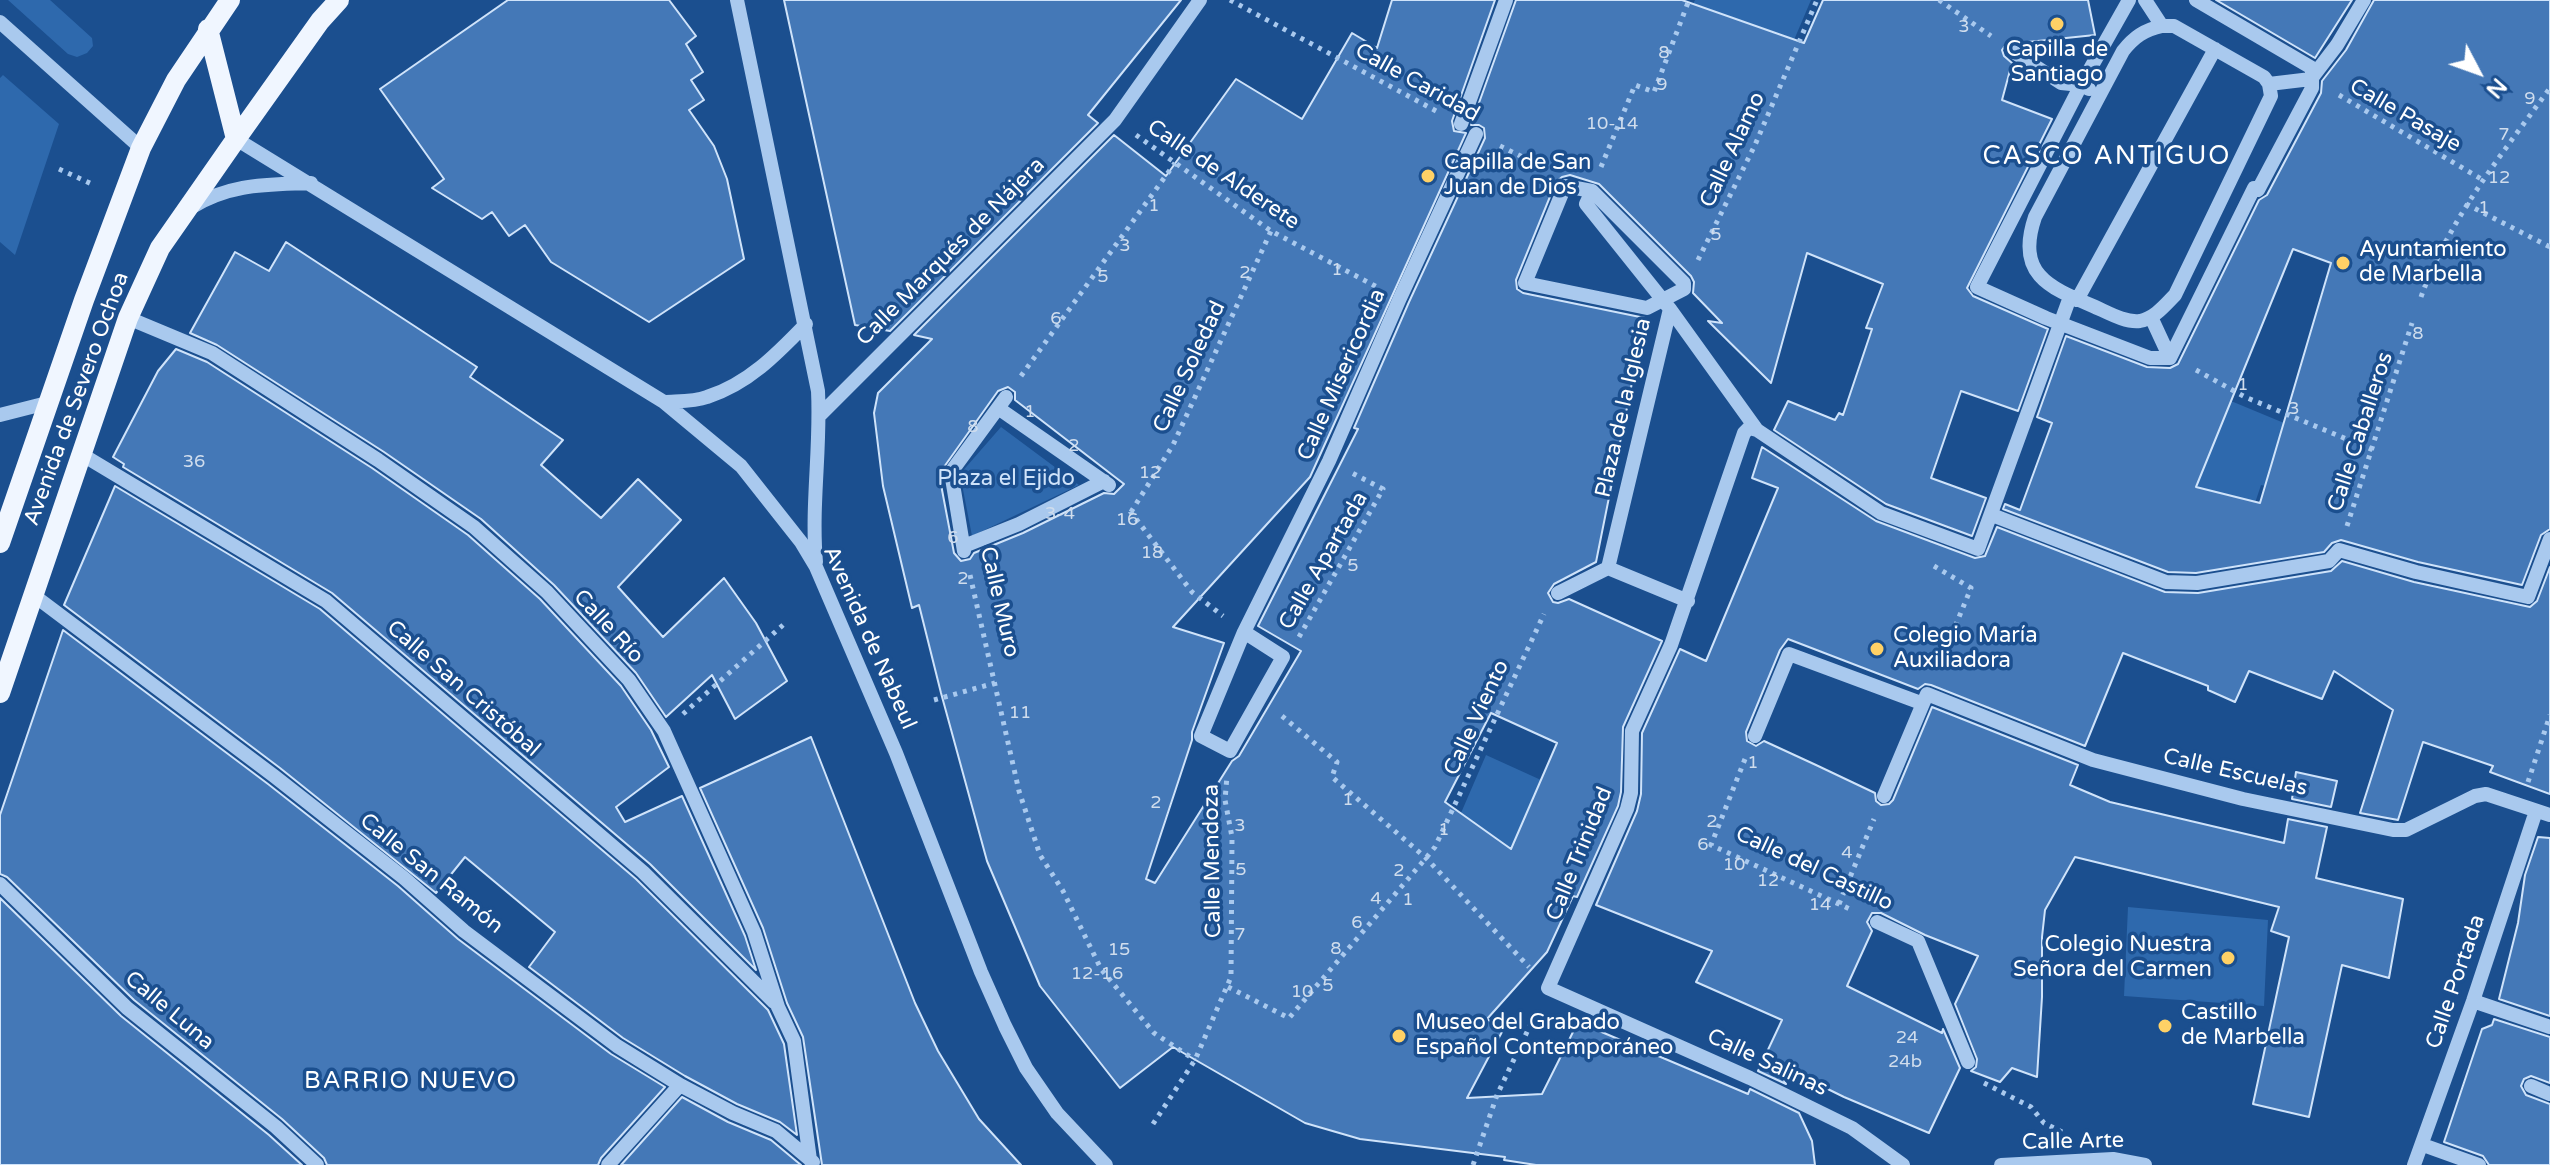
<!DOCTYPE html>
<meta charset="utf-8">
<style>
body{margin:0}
#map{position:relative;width:2550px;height:1165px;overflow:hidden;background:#1b4f8f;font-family:"Varela Round",sans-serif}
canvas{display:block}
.north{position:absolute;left:2438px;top:32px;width:80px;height:80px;-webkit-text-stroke:6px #1b4f8f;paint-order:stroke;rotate:131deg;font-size:22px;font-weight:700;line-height:32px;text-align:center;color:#fff}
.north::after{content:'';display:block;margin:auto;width:28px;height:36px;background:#fff;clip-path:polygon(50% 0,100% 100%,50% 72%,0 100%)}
</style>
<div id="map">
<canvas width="2550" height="1165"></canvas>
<div class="north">N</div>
</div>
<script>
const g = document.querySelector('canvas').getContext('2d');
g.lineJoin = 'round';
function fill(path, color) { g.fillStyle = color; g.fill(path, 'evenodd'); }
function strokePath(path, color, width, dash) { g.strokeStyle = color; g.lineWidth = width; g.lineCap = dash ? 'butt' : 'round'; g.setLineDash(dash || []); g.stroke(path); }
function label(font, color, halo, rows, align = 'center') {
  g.font = font + ' "Varela Round",sans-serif'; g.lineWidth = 7; g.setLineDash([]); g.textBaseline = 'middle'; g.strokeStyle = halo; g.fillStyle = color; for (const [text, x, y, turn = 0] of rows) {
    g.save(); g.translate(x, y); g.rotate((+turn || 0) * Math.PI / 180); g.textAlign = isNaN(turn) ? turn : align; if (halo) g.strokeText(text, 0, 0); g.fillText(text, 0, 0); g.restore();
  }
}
const green = new Path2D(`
 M8,0h42l42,38 1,8 -6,7 -10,4 -9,-3z
 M1695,0h116l-17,40 -101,-36z
 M3,75l56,49 -44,131 -15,-13v-164z
 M2231,401l53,22 -19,63 -4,-1 -27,81 -89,-86 56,-5z
 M1001,427l78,58 -107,51 -12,-62z
 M1486,755l55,25 -30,69 -50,-36z
 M2128,907l140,13 -4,86 -140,-10z`);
const building = new Path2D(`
 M508,0h161l27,36 -10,8 17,28 -12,8 13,20 -15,10 25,36 13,33 17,80 -95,63 -98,-60 -26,-37 -16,11 -17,-24 -10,7 -50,-31 12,-9 -64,-90z
 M784,0h397l-93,115 10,8 -208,208 -35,-6z
 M1392,0h103l-43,121 2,10 12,2 -156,344 -137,150 51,16 -32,89v8l-46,139 9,4 77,-122 7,-5 62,-105 -43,-25 100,-197 -4,-1 55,-126 76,-164 -1,-10 -5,-3h-8l45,-125h166l122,43 19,-43h265l7,35 -77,8 -6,-2 -5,2 -5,7 2,6 8,7 -10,37 50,19 -85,169 6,8 75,33 -30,82 -57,-20 -30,87 55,20 -14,38 -86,-32 -112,-74 14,-29 47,19 4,-7 4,2 29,-86 -6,-1 17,-44 -76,-31 -36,130 -63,-62 14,2 -29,-30 1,-11 -3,-6 -92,-92 -29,-9 -8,2 -6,5 -40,98 1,9 6,4 122,25 -49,244 -42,22 -6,9 5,9 5,1 11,-4 93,42 -39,86 -2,65 -3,14 -41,91 -4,-1 -26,56 -60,67 16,11 -36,68 75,-4 36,-72 170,72 2,-5 49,24 13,28 3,24h-279l-32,-5 1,-3 -145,-18 -55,-16 -132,-76 -53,41 -80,-102 -53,-125 -46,-168 -22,-88 -7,3 -29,-122 -9,-73 4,-20 54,-54 -18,-4 200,-200 52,41 70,-97 66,40 50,-86 25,15zM1008,387l7,5v8l109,84 -10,10 -10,-1 -81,40 -49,20 -4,6 -9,2 -7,-8 -15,-79 59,-83zM1491,713l66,30 -46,106 -66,-47z
 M2216,0h136l-37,58z
 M2374,0h176v529l-9,6 -19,50 -104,-23 -77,-22 -9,3 -8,9 -128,21 -28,-1 -165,-63 2,-5 15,6 32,-87 -15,-6 29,-81 81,31 23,1 8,-4 81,-164 8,-5 54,-102 1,-12 24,-31zM2293,249l38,14 -71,240 -64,-16z
 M286,242l191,125 -7,10 93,63 -22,25 60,53 37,-39 43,41 -63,67 45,50 61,-59 32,45 31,58 -52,38 -23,-44 -46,42 -30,-44 -82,-88 -73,-66 -97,-67 -167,-107 -27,-12 45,-81 34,19z
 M176,349l31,13 165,106 96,67 72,64 81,87 30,44 18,37 -53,40 9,15 57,-26 63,140 11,34 -106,-106 -318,-271 -209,-126 1,-3 -11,-7 45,-86z
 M1762,447l114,74 99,37 10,-2 12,-29 168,65 33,1 133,-22 11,-10 72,21 116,25 7,-6 13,-34v227l-60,-22 3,-6 -70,-24 -25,78 -38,-7 33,-103 -59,-39 -12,28 -73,-28 -14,31 -27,-12v-4l-85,-33 -38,93 -154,-61 -6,-1 -7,5 -130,-50 -8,11 -34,82 1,9 9,5 8,-5 52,24 59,28 1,8 5,4 8,-1 4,-4 39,-93 146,58 -8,20 40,17 174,41 4,-24 39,8 -11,51 87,21 -14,79 -47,-13 -33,152 -56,-13 36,-167 -18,-6 8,-24 -204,-50 -30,53 -3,27v60l-5,80 -25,-9 -12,14 -29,-11 5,-4 1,-8 -22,-55 23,-48 -53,-21 -44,-22h-9l-5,9 5,9 -25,55 95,47 1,-4 17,39 -31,65 -85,-36 -69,-34 11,21 -28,-13 24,-51 -86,-38 16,-31 -116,-46 41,-94 4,-17 1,-61 38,-84 26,12 72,-173 -26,-10z
 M115,486l205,123 316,270 132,131 16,34 13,91 -17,-13 -43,-18 -52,-28 -62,-38 -94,-71 26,-35 -90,-75 -29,36 -156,-125 -216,-163z
 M63,630l205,154 130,102 60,53 153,115 54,33 -64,71 -3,7h-271l-3,-7 -42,-39 -148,-119 -127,-123 -7,-3v-59z
 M811,737l104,266 23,48 41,68 42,46h-199l-19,-128 -16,-34 -24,-75 -63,-140z
 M2296,772l41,9 -6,26 -39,-8z
 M2538,837l12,1v178l-51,-17 19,-76 7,-48z
 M0,898l121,118 148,119 33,30h-302z
 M2494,1019l56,18v46l-19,-7 -7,3 -3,7 5,9 24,9v61h-61l-6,-9 -39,-14 38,-113 10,-4z
 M682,1097l46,25 43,18 30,25h-180z`);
const path = new Path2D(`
 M1230,0l208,112
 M1939,0l52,36
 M2339,95l144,85
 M1136,135l135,96 106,56
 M1500,146l45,22
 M1601,167l34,-82 19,7 35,-92
 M59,169l35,16
 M2466,204l84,43
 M1698,260l57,-115 62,-145
 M2421,297c28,-78 81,-143 129,-209
 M2196,370l49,27 128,53
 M1021,376l154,-213
 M1130,511l62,81 31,24
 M1131,512l42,-67 98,-214
 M2347,526l65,-203
 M1934,566l37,22 -33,80
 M970,575l49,216 21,64 23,36 38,78 53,64 41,27
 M1299,637l84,-148 -31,-16
 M934,700l61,-17
 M683,714l100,-89
 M1282,716l55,46 -5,15 94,81 103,109
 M1745,759l-34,86 143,66
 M2528,782l22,-67
 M1839,904l35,-85
 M1228,987l61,31 137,-160 9,-11 109,-233
 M1984,1083l47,24 13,16 18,9
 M1153,1124l42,-64 36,-83 1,-140 -7,-37 2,-24
 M1473,1165l24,-70 40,-84`);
const minor = new Path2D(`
 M737,0l81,391c3,57 -7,114 -2,171
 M2129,0l-48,85 -104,202 69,31 104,40h20l84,-170 4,2 54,-102v-20l-116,-68
 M2145,0l17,26
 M0,22l141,126
 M2162,26h12l90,51 5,7 2,12 -96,199c-10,10 -20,23 -35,26 -15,2 -33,-9 -47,-15 -46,-19 -77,-33 -58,-89l88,-166c11,-14 21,-21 39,-25z
 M2012,51l49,32 20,2 8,4
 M2311,79l26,-34 27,-45
 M2269,84l42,-5
 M1461,124l45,-124
 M236,139l428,263 77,64 60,76 15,25 80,186 85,219 24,54 21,42 31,45 49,52
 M1565,186l27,5 92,92v6l-37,19 -122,-25z
 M1592,191l-6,13 84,105 87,121
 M192,207c40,-24 75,-22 119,-24
 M2077,300l138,-251
 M2151,317l19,41
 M128,318l84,35 166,107 96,67 73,65 82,88 35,51 90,201 24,75 16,34 16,119
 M664,402c14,-1 30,0 43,-5 41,-13 70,-43 99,-73
 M998,408l111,77
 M0,415l51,-13
 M819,416l296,-296 85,-120
 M81,454l245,147 317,271 131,130
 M1992,515l174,67 31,1 132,-22 10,-11 77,22 112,25 22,-58
 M964,546l55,-22 85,-43
 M964,551l-13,-79 55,-75
 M1608,568l80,33
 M1558,593l50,-25 62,-259
 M32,594l242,182 130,102 60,53 153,115 63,39 53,28 43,18 37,31
 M1244,632l39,25 -53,94 -29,-15 43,-104 85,-171 71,-163 76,-164
 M1755,736l34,-82 132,49
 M1884,796l43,-102 166,66 150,39 150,31h13l69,-34 11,-2 64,21
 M0,884l127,124 149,119 41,38
 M1877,922l41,19 50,121
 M2473,1001l77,26
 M2531,1086l19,8
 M2423,1145l56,20
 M608,1165l72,-80
 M1903,1165l-51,-37 -102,-50 -202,-90 79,-179 4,-16 1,-62 39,-86 73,-212 5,-5 8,2 124,83 97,36 92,-252
 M2001,1165l112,-6 32,6
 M2414,1165l59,-164 63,-190`);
const major = new Path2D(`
 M208,29l28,110
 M0,543l84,-243 57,-152 35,-68 54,-80
 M0,693l128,-375 32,-70 76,-109 84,-118 19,-21`);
const markers = [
 [2057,24,8,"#ffd166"],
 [1428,176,8,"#ffd166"],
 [2343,263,8,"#ffd166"],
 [1877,649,8,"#ffd166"],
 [2228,958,8,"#ffd166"],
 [2165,1026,8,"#ffd166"],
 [1399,1036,8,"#ffd166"]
];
const numberNames = [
 ["3",1964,27],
 ["8",1664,53],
 ["9",1662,85],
 ["9",2530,99],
 ["10-14",1612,124],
 ["7",2504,135],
 ["12",2499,178],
 ["1",1154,206],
 ["1",2484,208],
 ["5",1716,235],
 ["3",1125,246],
 ["1",1337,270],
 ["2",1245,273],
 ["5",1103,277],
 ["6",1056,319],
 ["8",2418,334],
 ["1",2243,385],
 ["3",2294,409],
 ["1",1030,412],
 ["8",973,427],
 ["2",1074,446],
 ["36",194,462],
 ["12",1150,473],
 ["3-4",1060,514],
 ["16",1127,520],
 ["6",953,538],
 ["18",1152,553],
 ["5",1353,566],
 ["2",963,579],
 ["11",1020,713],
 ["1",1753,763],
 ["1",1348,800],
 ["2",1156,803],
 ["2",1712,822],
 ["3",1240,826],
 ["1",1444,830],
 ["6",1703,845],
 ["4",1847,853],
 ["10",1734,865],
 ["5",1241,870],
 ["2",1399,871],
 ["12",1768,881],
 ["4",1376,899],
 ["1",1408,900],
 ["14",1820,905],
 ["6",1357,923],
 ["7",1240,935],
 ["8",1336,949],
 ["15",1119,950],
 ["12-16",1097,974],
 ["5",1328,986],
 ["10",1302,992],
 ["24",1907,1038],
 ["24b",1905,1062]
];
const poiNames = [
 ["Capilla de",2057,50,"center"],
 ["Santiago",2057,75,"center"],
 ["Capilla de San",1444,163],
 ["Juan de Dios",1444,188],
 ["Ayuntamiento",2359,250],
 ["de Marbella",2359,275],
 ["Colegio María",1893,636],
 ["Auxiliadora",1893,661],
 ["Colegio Nuestra",2212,945,"right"],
 ["Señora del Carmen",2212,970,"right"],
 ["Castillo",2181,1013],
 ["de Marbella",2181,1038],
 ["Museo del Grabado",1415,1023],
 ["Español Contemporáneo",1415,1048]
];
const streetNames = [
 ["Calle Caridad",1417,83,29],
 ["Calle Pasaje",2405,116,30],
 ["Calle Alamo",1733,150,-65],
 ["Calle de Alderete",1223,175,34],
 ["Calle Marqués de Nájera",951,252,-45],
 ["Calle Soledad",1190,367,-65],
 ["Calle Misericordia",1342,375,-66],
 ["Avenida de Severo Ochoa",77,399,-70],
 ["Plaza de la Iglesia",1624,408,-77],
 ["Calle Caballeros",2361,432,-72],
 ["Calle Apartada",1324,561,-60],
 ["Calle Muro",999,602,77],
 ["Calle Río",608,627,47],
 ["Avenida de Nabeul",869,638,66],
 ["Calle San Cristóbal",463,689,41],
 ["Calle Viento",1477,718,-65],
 ["Calle Escuelas",2235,773,13],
 ["Calle Trinidad",1580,854,-68],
 ["Calle Mendoza",1213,861,-91],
 ["Calle del Castillo",1814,869,25],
 ["Calle San Ramón",431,874,39],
 ["Calle Portada",2456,982,-71],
 ["Calle Luna",169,1011,40],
 ["Calle Salinas",1767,1063,25],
 ["Calle Arte",2073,1142,-1]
];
const parkNames = [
 ["Plaza el Ejido",1006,479]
];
const neighbourhoodNames = [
 ["BARRIO NUEVO",411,1082]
];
const quarterNames = [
 ["CASCO ANTIGUO",2107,157]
];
fill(green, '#2e69ad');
fill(building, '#4478b7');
strokePath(building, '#cfe3fa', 2);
strokePath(path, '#a9c9ee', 5, [4, 6]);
strokePath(minor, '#a9c9ee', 14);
strokePath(major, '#f0f6ff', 20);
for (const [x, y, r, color] of markers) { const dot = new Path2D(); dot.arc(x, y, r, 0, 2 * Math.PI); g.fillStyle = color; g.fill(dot); strokePath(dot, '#1b4f8f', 3); }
label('18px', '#d0dded', null, numberNames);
label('22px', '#fff', '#1b4f8f', poiNames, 'left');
label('22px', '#fff', '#1b4f8f', streetNames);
label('22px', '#cfe3fa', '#1b4f8f', parkNames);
g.letterSpacing = '2px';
label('24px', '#fff', '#1b4f8f', neighbourhoodNames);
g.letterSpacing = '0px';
g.letterSpacing = '2px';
label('26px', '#fff', '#1b4f8f', quarterNames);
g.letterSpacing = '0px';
</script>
